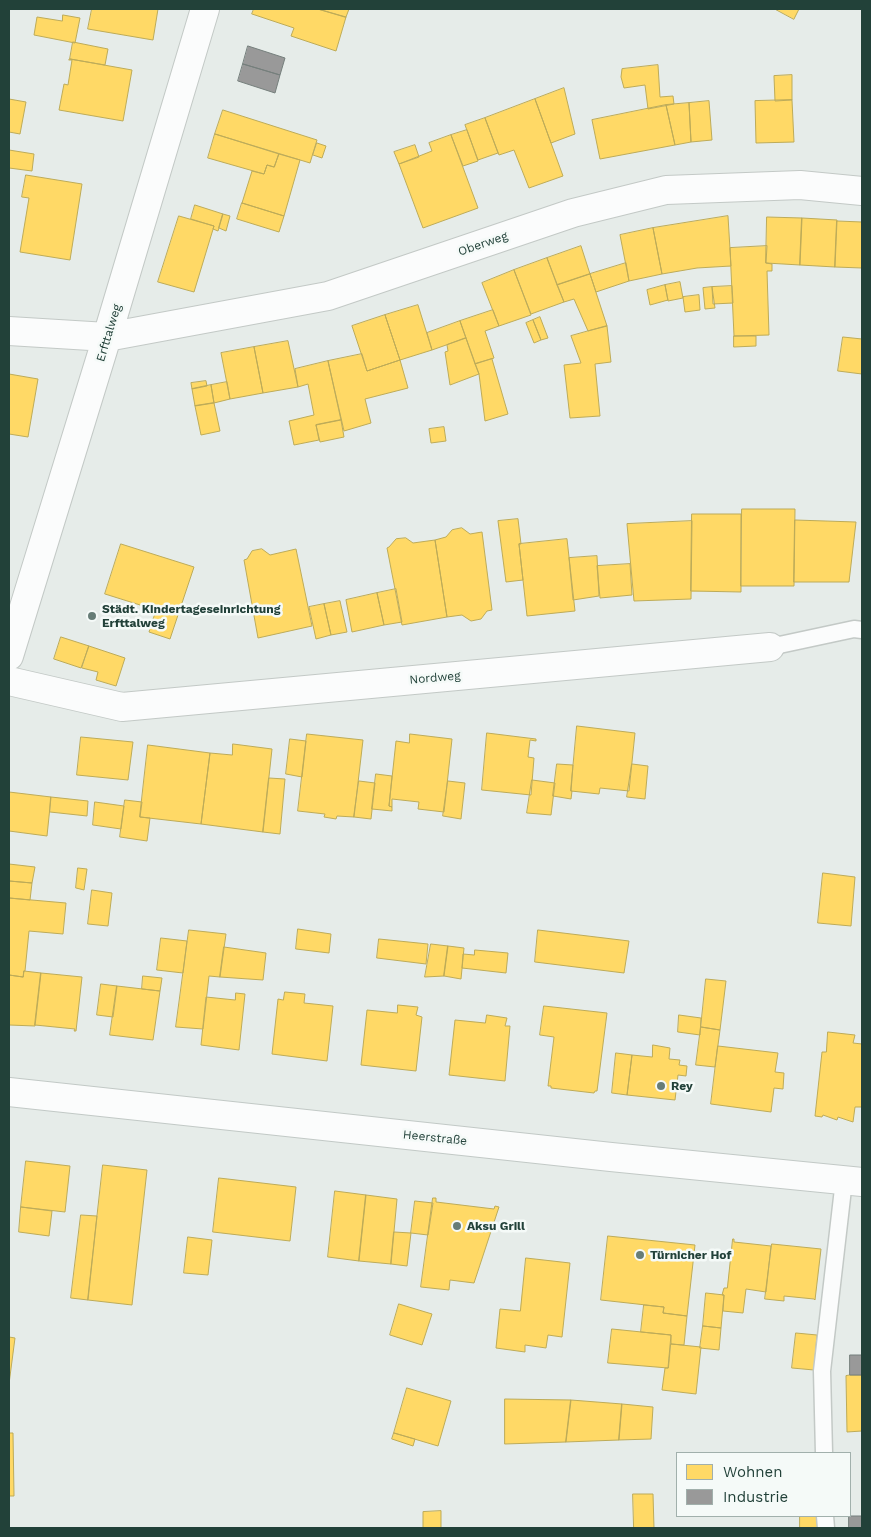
<!DOCTYPE html>
<meta charset="utf-8">
<style>
body{margin:0}
#map{position:relative;width:871px;height:1537px;overflow:hidden;background:#e6ece9;font-family:"Work Sans",sans-serif}
canvas{display:block}
.frame{position:absolute;inset:0;border:10px solid #224139;pointer-events:none}
.legend{position:absolute;left:676px;top:1452px;width:175px;height:65px;box-sizing:border-box;background:#f5faf8;border:1px solid #a1b0ac;margin:0;padding:6px 9px;list-style:none;font-size:15px;color:#224139}
.legend li{display:flex;align-items:center;gap:10px;height:25px}
.legend b{width:25px;border:1px solid #a1b0ac}
</style>
<div id="map">
<canvas width="871" height="1537"></canvas>
<div class="frame"></div>
<ul class="legend">
<li><b style="height:14px;background:#ffd966"></b>Wohnen</li>
<li><b style="height:14px;background:#999"></b>Industrie</li>
</ul>
</div>
<script>
const g = document.querySelector('canvas').getContext('2d');
g.lineJoin = 'round';
function fill(path, color) { g.fillStyle = color; g.fill(path, 'evenodd'); }
function strokePath(path, color, width, dash) { g.strokeStyle = color; g.lineWidth = width; g.lineCap = dash ? 'butt' : 'round'; g.setLineDash(dash || []); g.stroke(path); }
function label(font, color, halo, rows, align = 'center') {
  g.font = font + ' "Work Sans",sans-serif'; g.lineWidth = 5; g.setLineDash([]); g.textBaseline = 'middle'; g.strokeStyle = halo; g.fillStyle = color; for (const [text, x, y, turn = 0] of rows) {
    g.save(); g.translate(x, y); g.rotate((+turn || 0) * Math.PI / 180); g.textAlign = isNaN(turn) ? turn : align; if (halo) g.strokeText(text, 0, 0); g.fillText(text, 0, 0); g.restore();
  }
}
const homes = new Path2D(`
 M92,9h66l-5,31 -65,-11z
 M254,9h64l28,8 -10,34 -45,-15 3,-8 -42,-14z
 M318,9h31l-3,8z
 M775,9h24l-5,10z
 M63,15l17,3 -5,25 -41,-8 3,-18 25,4z
 M73,42l35,7 -3,16 -35,-6z
 M70,59l62,11 -9,51 -64,-11 5,-26 4,1 4,-25h-3z
 M658,65l2,32 13,-1 1,8 -26,5 -3,-24 -21,3 -3,-11 1,-8z
 M792,75v25l-17,1 -1,-25z
 M564,88l11,46 -24,9 -16,-44z
 M9,99l17,3 -6,32 -11,-2z
 M535,99l28,77 -34,12 -15,-38 -15,5 -14,-37z
 M792,100l2,42 -38,1 -1,-42z
 M709,101l3,39 -21,2 -2,-39z
 M689,103l2,39 -16,3 -9,-40z
 M666,105l9,40 -75,14 -8,-39z
 M223,110l94,30 -7,23 -95,-29z
 M485,118l13,35 -20,7 -13,-35z
 M467,130l11,31 -15,5 -12,-31z
 M215,134l64,20 -5,13 -7,-2 -3,9 -56,-16z
 M451,135l27,73 -55,20 -24,-64 33,-13 -3,-8z
 M317,143l9,3 -4,12 -9,-3z
 M415,145l4,12 -20,7 -5,-12z
 M9,150l25,4 -2,17 -23,-3z
 M279,154l21,6 -16,56 -42,-13 10,-32 12,3 3,-9 7,2z
 M26,175l56,9 -12,76 -50,-8 9,-54 -7,-1z
 M242,203l42,13 -5,16 -42,-13z
 M195,205l28,9 -5,17 -5,-2 1,-3 -23,-7z
 M223,214l7,2 -4,15 -7,-3z
 M179,216l35,10 -20,66 -36,-10z
 M728,216l3,50 -34,2 -35,6 -9,-46z
 M767,217l35,1 -2,47 -34,-2z
 M802,218l35,2 -2,47 -35,-2z
 M837,221l25,1v46l-27,-1z
 M653,228l9,46 -33,7 -9,-46z
 M581,246l9,28 -33,11 -10,-27z
 M767,246l-1,17 6,1v7h-5l2,64 -35,1 -4,-88z
 M547,258l17,44 -33,12 -17,-44z
 M626,263l3,18 -33,11 -6,-18z
 M514,270l17,45 -32,11 -17,-43z
 M590,274l17,52 -19,5 -14,-32 -10,3 -7,-17z
 M680,282l3,16 -15,3 -3,-16z
 M665,285l3,15 -18,5 -3,-15z
 M732,286l1,17 -20,1 -1,-17z
 M712,287l3,21 -10,1 -2,-21z
 M699,295l1,15 -15,2 -2,-15z
 M418,305l14,45 -32,10 -15,-45z
 M493,310l6,16 -14,5 9,27 -19,6 -15,-43z
 M385,315l15,45 -33,11 -15,-45z
 M540,317l8,21 -7,2 -8,-20z
 M533,320l8,20 -7,3 -8,-20z
 M460,321l6,17 -34,12 -5,-17z
 M607,326l4,36 -16,2 5,52 -30,2 -6,-53 17,-2 -10,-27z
 M734,336h22v10l-22,1z
 M843,337l19,2v35l-24,-3z
 M466,338l13,36 -29,11 -5,-33 3,-1 -1,-6z
 M288,341l10,46 -35,6 -9,-46z
 M254,347l9,46 -33,6 -9,-46z
 M362,354l5,17 33,-11 8,28 -43,11 6,24 -27,8 -16,-70z
 M492,359l16,55 -23,7 -6,-47 -4,-10z
 M328,361l13,59 -25,5 3,15 -25,5 -5,-24 25,-6 -6,-31 -10,3 -3,-18z
 M9,374l29,5 -10,58 -19,-3z
 M206,381l1,5 -15,3 -1,-6z
 M227,382l3,17 -16,4 -3,-18z
 M211,385l3,18 -19,3 -3,-17z
 M214,403l6,28 -19,4 -6,-29z
 M341,420l3,17 -24,5 -4,-17z
 M444,427l2,14 -15,2 -2,-14z
 M742,509h53l-1,77h-53z
 M692,514h49v78l-50,-1z
 M518,519l3,25h-2l4,36 -17,2 -8,-61z
 M795,520l61,2 -7,60h-55z
 M692,521l-1,78 -57,2 -7,-77z
 M462,528l8,6 12,-2 10,78 -5,1 -6,8 -10,2 -9,-6 -15,2 -12,-77 11,-3 6,-7z
 M406,538l7,5 22,-3 12,77 -45,8 -15,-77 2,-1 7,-8z
 M567,539l8,72 -48,5 -8,-72z
 M121,544l73,23 -24,72 -21,-7 7,-22 -51,-16z
 M262,549l8,6 26,-6 16,77 -54,12 -14,-78 3,-1 5,-8z
 M597,556l2,40 -26,4 -4,-42z
 M630,564l2,31 -32,3 -3,-32z
 M396,589l6,33 -18,3 -7,-32z
 M377,593l7,32 -32,7 -6,-32z
 M340,601l7,31 -16,3 -7,-31z
 M324,604l7,31 -15,4 -7,-32z
 M61,637l28,9 -8,22 -27,-9z
 M89,646l36,12 -9,28 -20,-6 2,-8 -16,-4z
 M577,726l58,7 -6,58 -29,-3 -1,6 -28,-3z
 M487,733l49,6v2l-6,-1 -2,17 6,1 -3,37 -49,-5z
 M307,734l56,6 -9,77 -17,-1 -1,3 -12,-2 1,-3 -27,-3z
 M410,734l42,5 -8,73 -26,-3 1,-7 -27,-3v8l-3,-1 7,-65 13,2z
 M81,737l52,5 -5,38 -51,-5z
 M290,739l16,2 -4,36 -16,-3z
 M233,744l39,5 -9,83 -62,-8 9,-71 22,2z
 M148,745l62,8 -9,71 -61,-7z
 M557,764l16,1 -2,26h1l-1,8 -18,-3z
 M632,764l16,2 -3,33 -18,-2z
 M376,774l16,2 -3,30 3,1v4l-20,-2z
 M269,778l16,1 -5,55 -17,-2z
 M532,780l23,3 -4,32 -24,-2z
 M359,781l16,2 -4,36 -17,-2z
 M448,781l17,2 -4,36 -18,-3z
 M9,792l42,5 -4,39 -38,-5z
 M51,797l37,4 -1,15 -37,-4z
 M125,800l17,2 -2,15 10,1 -3,23 -27,-4z
 M95,802l29,4 -3,23 -28,-4z
 M9,864l26,3 -3,16 -23,-2z
 M78,868l9,1 -3,21 -8,-2z
 M823,873l32,4 -4,49 -33,-3z
 M9,881l23,2 -2,17 -21,-2z
 M92,890l20,3 -4,33 -20,-2z
 M9,898l57,5 -3,31 -34,-3 -4,40h-1l-1,6 -14,-2z
 M298,929l33,5 -2,19 -33,-4z
 M189,930l37,4 -6,43 -11,-1 -6,53 -27,-2z
 M538,930l91,11 -5,32 -89,-11z
 M161,938l26,3 -4,32 -26,-3z
 M379,939l49,5 -2,20 -49,-6z
 M431,944l17,2 -4,30 -19,1z
 M448,946l16,2 -3,31 -17,-3z
 M224,947l42,6 -3,27 -43,-3z
 M475,950l33,3 -2,20 -44,-5 1,-14 11,1z
 M24,971l17,2 -6,53 -26,-1v-50l14,2z
 M41,973l41,4 -6,54h-2l1,-2 -40,-4z
 M143,976l19,2 -2,13 -18,-2z
 M706,979l20,2 -6,49 -19,-3z
 M101,984l16,2 -4,31 -16,-2z
 M117,986l43,5 -7,49 -43,-5z
 M285,992l20,2 -1,9 29,3 -6,55 -55,-7 6,-55 5,1z
 M236,993l9,1 -6,56 -38,-5 5,-48 29,3z
 M398,1005l20,2 -2,8 6,2 -6,54 -55,-6 6,-55 30,3z
 M544,1006l63,7 -10,78h-2l-1,2 -43,-5v-2h-3l6,-49 -14,-2z
 M487,1015l20,3 -2,8h5l-5,55 -56,-6 6,-55 30,3z
 M679,1015l22,3 -1,17 -22,-3z
 M701,1027l19,3 -5,37 -19,-2z
 M828,1032l27,3 -2,8 9,1v63h-7l-2,15 -15,-5 -1,3 -14,-5 -1,2 -7,-1 7,-64h4z
 M653,1045l17,3 -1,11 11,1 -1,5 8,1 -1,10 -8,-1 -3,25 -48,-5 5,-40 20,2z
 M718,1046l60,7 -3,19 9,1 -1,16 -9,-1 -3,24 -60,-8z
 M616,1053l16,2 -5,40 -15,-2z
 M26,1161l44,5 -5,46 -44,-5z
 M103,1165l44,5 -15,135 -44,-5z
 M219,1178l77,9 -6,54 -77,-9z
 M335,1191l31,4 -7,66 -31,-4z
 M366,1195l31,4 -6,65 -32,-3z
 M433,1198h3v4l58,7 1,-3 4,1 -25,76 -24,-3 -1,10 -28,-3z
 M415,1201l18,2 -5,32 -17,-2z
 M21,1207l31,4 -3,25 -30,-4z
 M81,1215l16,1 -9,84 -17,-2z
 M394,1232l17,1 -4,33 -16,-2z
 M608,1236l87,9 -8,71 -24,-3 1,-6 -63,-7z
 M188,1237l24,3 -4,35 -24,-2z
 M733,1239h1v3l37,4 -5,46 -20,-3 -3,24 -20,-2 1,-16h-2l2,-7h3z
 M772,1244l49,5 -6,51 -1,-1 -30,-3v5l-19,-2z
 M526,1258l44,5 -8,74 -14,-2 -2,13 -21,-3v7l-29,-4 4,-39 20,2z
 M706,1293l18,2 -3,33 -18,-2z
 M399,1304l33,10 -10,31 -32,-10z
 M644,1305l20,2 -1,6 24,3 -3,29 -13,-1v-9l-30,-3z
 M703,1326l18,2 -2,22 -19,-2z
 M612,1329l59,6 -3,33 -60,-5z
 M796,1333l21,2 -3,35 -22,-2z
 M9,1337l6,1 -6,46z
 M671,1344l30,3 -5,47 -34,-4 3,-22h3z
 M850,1375h12v56l-15,1 -1,-56z
 M407,1388l44,13 -13,45 -44,-13z
 M505,1399l66,1 -5,42 -61,2z
 M571,1400l51,4 -3,36 -53,2z
 M622,1404l31,3 -2,32 -32,1z
 M9,1433h4l1,63h-5z
 M394,1433l21,6 -2,7 -21,-7z
 M633,1494h20l1,34h-20z
 M441,1511v17h-18v-16z
 M800,1516h17l1,12h-18z`);
const industry = new Path2D(`
 M248,46l37,12 -5,17 -37,-11z
 M243,64l37,11 -5,18 -37,-12z
 M850,1355h12v20h-12z
 M849,1516h13v12h-13z`);
const lane = new Path2D(`
 M770,647l84,-18 8,1
 M824,1453l-2,-82 22,-191
 M825,1516l1,12`);
const street = new Path2D(`
 M9,331l98,6 221,-41 245,-83 93,-23 134,-5 62,6
 M9,656l98,-319 98,-328
 M9,681l113,26 648,-60`);
const secondary = new Path2D(`
 M9,1092l602,65 251,25`);
const markers = [
 [92,616,5,"#677d77"],
 [661,1086,5,"#677d77"],
 [457,1226,5,"#677d77"],
 [640,1255,5,"#677d77"]
];
const streetNames = [
 ["Oberweg",483,244,-19],
 ["Erfttalweg",109,333,-73],
 ["Nordweg",435,678,-5],
 ["Heerstraße",435,1138,6]
];
const poiNames = [
 ["Städt. Kindertageseinrichtung",102,609],
 ["Erfttalweg",102,623],
 ["Rey",671,1086],
 ["Aksu Grill",467,1226],
 ["Türnicher Hof",650,1255]
];
fill(homes, '#ffd966');
strokePath(homes, '#bdab58', 1);
fill(industry, '#999');
strokePath(industry, '#757f7c', 1);
strokePath(lane, '#c3c9c6', 19);
strokePath(street, '#c3c9c6', 30);
strokePath(secondary, '#c2c9c6', 30);
strokePath(lane, '#fbfcfc', 16);
strokePath(street, '#fbfcfc', 28);
strokePath(secondary, '#fbfcfc', 28);
for (const [x, y, r, color] of markers) { const dot = new Path2D(); dot.arc(x, y, r, 0, 2 * Math.PI); g.fillStyle = color; g.fill(dot); strokePath(dot, '#f5faf8', 2); }
label('12px', '#224139', '#f5faf8', streetNames);
label('bold 12px', '#224139', '#f5faf8', poiNames, 'left');
</script>
